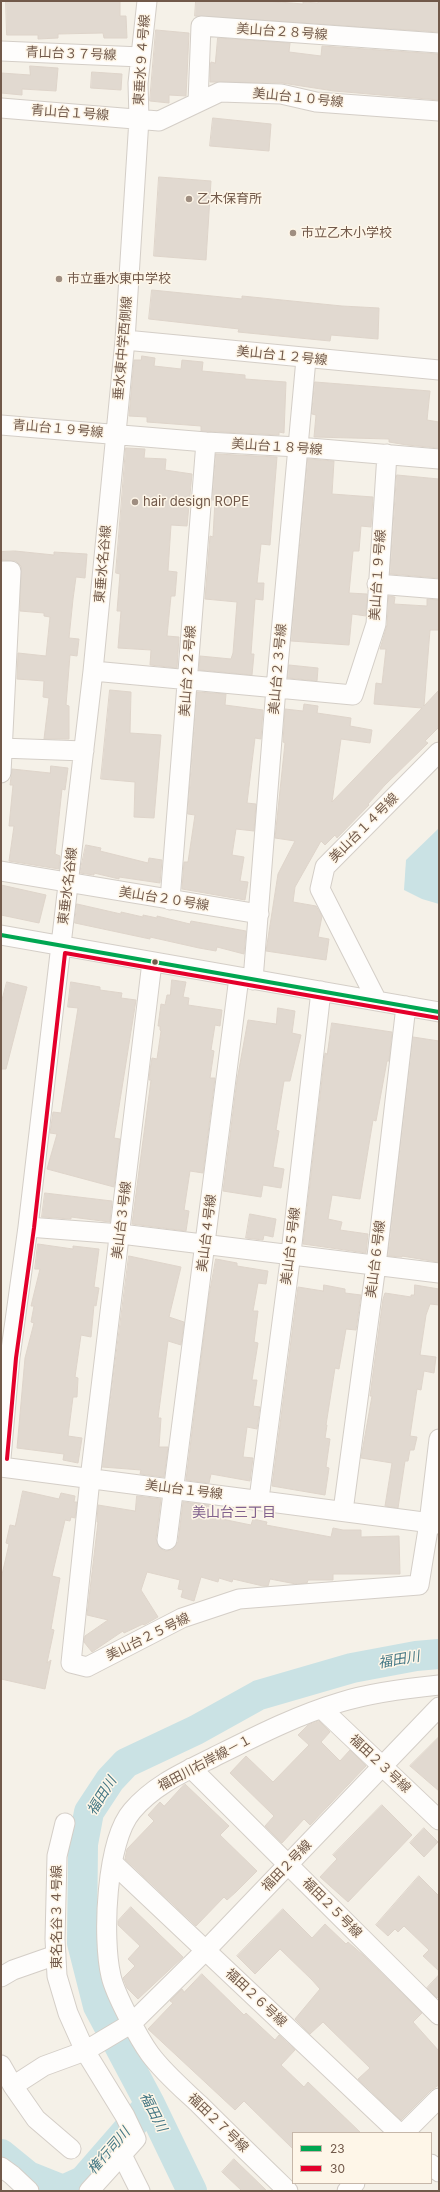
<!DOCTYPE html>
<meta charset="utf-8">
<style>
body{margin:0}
#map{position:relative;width:440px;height:2192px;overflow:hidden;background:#f5f1e8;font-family:Inter,sans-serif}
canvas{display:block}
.frame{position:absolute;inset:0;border:2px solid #71594a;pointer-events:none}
.legend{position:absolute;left:292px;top:2132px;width:140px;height:52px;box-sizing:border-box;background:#fef6e8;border:1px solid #c6b7a9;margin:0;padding:5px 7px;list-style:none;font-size:12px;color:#71594a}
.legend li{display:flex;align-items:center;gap:8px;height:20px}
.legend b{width:20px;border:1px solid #c6b7a9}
</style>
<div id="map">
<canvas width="440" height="2192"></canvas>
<div class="frame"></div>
<ul class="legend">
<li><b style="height:5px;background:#00a651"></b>23</li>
<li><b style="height:5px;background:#e4002b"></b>30</li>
</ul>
</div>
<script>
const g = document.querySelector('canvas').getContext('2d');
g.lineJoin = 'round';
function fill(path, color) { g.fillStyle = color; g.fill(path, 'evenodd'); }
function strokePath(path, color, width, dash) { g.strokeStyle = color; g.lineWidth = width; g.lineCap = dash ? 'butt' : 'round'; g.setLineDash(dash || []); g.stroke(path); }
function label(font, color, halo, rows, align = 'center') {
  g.font = font + ' Inter,"Noto Sans JP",sans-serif'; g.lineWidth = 3; g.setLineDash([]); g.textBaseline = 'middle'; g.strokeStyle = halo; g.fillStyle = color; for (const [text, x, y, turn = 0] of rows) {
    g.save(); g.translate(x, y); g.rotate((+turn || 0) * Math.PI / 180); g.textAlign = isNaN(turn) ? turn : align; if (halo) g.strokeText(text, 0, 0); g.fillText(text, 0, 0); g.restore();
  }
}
const water = new Path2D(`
 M439,828v76l-17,-5 -18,-9 2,-30z`);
const river = new Path2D(`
 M1,2154l27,22 35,14 20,-9 67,-77
 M192,2191l-42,-87 -52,-98 -16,-63 1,-99 6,-32 21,-32 16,-17 70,-33 63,-35 93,-27 64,-12 23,-2`);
const building = new Path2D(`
 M6,1h114v15h6l1,22h-23l-1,-5 -45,1v4l-20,1v-4h-31z
 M196,1h71l36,3v-2l15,1v-2h121v31l-244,-16z
 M156,30l33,3 -3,63 -17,-1v8l-19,-2z
 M218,38l72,5 -1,9 32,4 1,-10 116,8 1,46 -105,-9 -52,-8 -72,-1v-16l1,-4 4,1z
 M30,66l28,2 -2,23 -34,-2v6l-21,-2v-20l29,2z
 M92,72l30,2 -1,16 -30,-2z
 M213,118l58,6 -2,27 -59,-5z
 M159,177l52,4 -5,79 -52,-4z
 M152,290l90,9v-3l100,10 37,2 -1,31 -47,-4 -1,6 -92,-9 1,-3 -90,-10z
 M142,356l13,2 -1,8 27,3 1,-9 21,2 -1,9 43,4v4l41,3 -2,51 -5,-1v3l-78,-4v-5l-54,-4v-5l-18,-1 5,-56h7z
 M315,382l115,9 -3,29 12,2v26l-32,-3 -18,-3v-3l-75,-2 2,-22 -4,-1z
 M126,448l19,1 -1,9 22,1 -1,11 27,4 -5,52 -16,-1 -3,46 9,1 -2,24h-4l-4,40 12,1 -2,31 -27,-3 1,-15 -33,-2 3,-37h-4l3,-37 -4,-1z
 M216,454l61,3 -7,88 -9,-1 -4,39h7l-1,17 -8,-1 -4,55h3l-2,21 -53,-5 1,-14 31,3 2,-6 4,-51 -32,-3 5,-63 3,1 2,-37h-3z
 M308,459l26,2 -2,33 41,3 -2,30 -10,-1 -2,25h-6l-4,42 18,1 -1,22 -14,-2 -3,31 -58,-4z
 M397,475l42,4v99l-49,-4z
 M15,551l39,4v-3l33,2 -2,24 -9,-1 -3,22 -4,39 10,1 -2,17 -7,-1 -4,50 3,1v33h-25l5,-41 -6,-1 1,-16 -27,-2 1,-26 28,3 4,-39 -6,-1v-3l-24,-2 1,-45 -5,-5 -15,-1v-8z
 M389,596l6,1 -1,7 33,2v-7l12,1v30h-9l-6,76 15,-16v37l-14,14 3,2 -43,42 -17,19 1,1 -32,33 -2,-3 -10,10 -4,-4 -26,46 -2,15 23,4 6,10 -4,21 11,2 -3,21 -60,-9 12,-77 17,-33 -20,-3 10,-95 -2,-1 2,-33 18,2 1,-7 14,2 -1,7 34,5 -1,8 22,4 -2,13 -29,-4 -9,63 90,-94 -48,-4 2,-21 6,1 4,-35h-6l7,-24z
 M289,665l29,3 -1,13 -29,-3z
 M110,690l21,2 -1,41 31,2 -7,83 -20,-1 1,-35 -34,-3z
 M197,692l29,2 -1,11 38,5 -2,29 -6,-1 -8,65 9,1 -2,27 -18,-2 -4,26 12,2 -4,24 8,1 -3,18 -63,-11 2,-27h4l7,-47 -7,-1z
 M51,766l17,2 -3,22 -3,-1 -7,65 5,2 -1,13 -50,-8 5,-35h-5l4,-41h-3l2,-16 38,4z
 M86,845l15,3 -1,3 48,12 1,-5 13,2 -2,23 -41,-6v2l-25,-6v2l-14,-2z
 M1,885l45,10 -7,28 -38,-8z
 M77,904l44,10v-2l22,5v-2l14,3v-2l33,8 1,-3 55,10 -2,23 -27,-7 -1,4 -17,-3 -49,-11v2l-75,-16z
 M172,980l14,2 -3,15 6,1 -1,7 34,5 -2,16 -5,-1 -4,25 3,1 -4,27h5l-12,95 -13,-2 -6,39 5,1 -3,20 -54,-7 19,-144h-2l1,-10 2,-12 5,1 4,-28 -1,-1v-4h-2l3,-22 4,1 2,-10h3z
 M7,982l20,5 -21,82h-5v-65z
 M71,982l29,5v3l22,3 -1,5 15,2 -22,138 6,1 -6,48 -67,-18 10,-35 -7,-1 3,-21 8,1 17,-105 -10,-1z
 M278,1008l17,3 -3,22 9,2 -11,46h-6l-8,49 3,1 -6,36 11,2 -3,19 -18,-3 -2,12 -38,-6 14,-111 11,-60 28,4z
 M332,1023l60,9 -3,29h-2l-11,60 -3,-1 -13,79 -28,-4 -4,24 14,3 -2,8 28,4 -2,19 -63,-9 22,-191 2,1z
 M413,1037l26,4 -1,221 -36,-6v1l-14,-1z
 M45,1193l67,8 -2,21 -39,-5v2l-29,-2z
 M250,1214l26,5 -3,18 -9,-2 -1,5 -17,-2z
 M38,1244l35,5v-3l26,3 -5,38 5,1 -3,18 -2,-1 -3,32 -10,-2 -6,42 3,1 -1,19h-4l-5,39 14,2 -4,25 -15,-3 1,-6 -47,-6 8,-90 9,-35 -3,-1 3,-16h-3l9,-37h-5z
 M129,1256l52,11 -12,50 15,5 -3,23 -13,-4 -10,77h3l-2,29h9l-4,30 -24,-3 1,-4 -39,-3z
 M216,1259l21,4v3l31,5 -2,13 -8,-1 -5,28h5l-4,31 4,1 -6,37h5l-4,26 7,1 -3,22 -10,-2 -4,30 10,1 -3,23 -39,-7 -2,9 -23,-3 23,-184z
 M324,1285l21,4v4l16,2 -5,35 -10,-1 -7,40 -4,-1 -9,57h1l-2,13 5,1 -4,28 3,1 -4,27 -53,-9 26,-199 25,4z
 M415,1285l24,4v16l-9,-1 -4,11 -6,40 16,2 -2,16 -10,-2 -3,19 -4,-1 -7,47 7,1 -3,13h-4l-2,11h-3l-7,47 -13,-2 7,-43 -31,-5 11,-62h-2l13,-97 2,-6 26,4v-2h3z
 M23,1491l36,8 2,-6 14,3 -1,6h3l-2,16 -4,-1 -1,4 -5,-1 -13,56 8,2 -9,51 3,1 -7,33 4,-3 -6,29 -44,-10v-100l8,-35 -3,-1 4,-18 5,1z
 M137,1496l24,3 -5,40 4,9 5,3 7,-1 6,-8 5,-40 26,3 -2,11 44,9 2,-6 14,3 -1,3 65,12 2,-9 10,2h18v7l38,-1 1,38h-67v6h-25l-1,3 -11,1 -26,-5 -2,7h-5l-30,-7 -1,3 -13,-4 -1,4 -17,-5 -7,24 -13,-4 2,-7 -5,-1 2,-9 -33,-8 -6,18 17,27 -14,8 -1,-1 -19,9 -1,-2 -31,21 -8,-10 1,-6 23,-16 -21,-5 11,-93h-1l1,-17 37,6z
 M319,1721l11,11 -9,10 19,19 10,-11 16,16 -56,59 -6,-6 -22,24 -17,-17 9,-10 -44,-43 16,-17 27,26 36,-37 -11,-10 10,-10z
 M439,1737v54l-29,-25z
 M185,1784l44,42 -9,9 37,36 -21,21 -9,8 -3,-3 -28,29 -71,-67 2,-10 27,-28 -6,-6 12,-13 4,4z
 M382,1805l30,30 -64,67 -28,-25 17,-18 -4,-4z
 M424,1828l14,14 -14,15 -14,-14z
 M419,1876l20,20v75l-16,-15 6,-6 -25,-24 -6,6 -3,-3 -7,7 -12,-11z
 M131,1907l52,50 -45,42 -11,-11 -4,-10 12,-12 -7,-7 12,-13 -22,-21v-4z
 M283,1909l29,29 13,-14 21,20 2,-2 15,13 59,58 -9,9 26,29v34l-8,5 -30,30 -43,-41 12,-11 -47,-46 -13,12 -15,-15 25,-30 -8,-9 -32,-31 -25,25 -18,-18z
 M202,1974l42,41 2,-2 29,27 4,-5 16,15 -14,15 23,22 4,-5 53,51h-68v16l-49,-48 -9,9 -87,-81 25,-26 -3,-2 12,-12 2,3z
 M439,1975v21l-2,2 -10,-10z
 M234,2159l33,32h-25l-20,-19z`);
const minor = new Path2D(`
 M1,51l140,6
 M198,102l3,-76 238,17
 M1,108l158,13 61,-29 61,2 35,8 123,9
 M125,340l314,30
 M1,425l205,17 92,5 141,12
 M1,571h10l-10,202
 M377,584l62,5
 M93,671l260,24 23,-71 11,-170
 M1,748l83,3
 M1,871l258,43
 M170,900l36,-458
 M1,935l438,77
 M152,962l-62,517 -19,184 16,4 95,-49 57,-19 180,-14 10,-62 10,-84
 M253,980l23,-292 30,-329
 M377,1001l-57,-112 5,-22 114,-115
 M28,1227l93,7 318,39
 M1,1458l9,-101 18,-130 65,-556 32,-331 14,-221 -1,-36 9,-82
 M1,1467l438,57
 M259,1499l32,-246 30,-262
 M343,1511l33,-246 30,-259
 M167,1540l72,-563
 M322,1709l117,111
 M191,1768l248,247
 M65,1823l-8,33 -2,83 2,37 11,37 17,38 40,65 11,23 -47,52
 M113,1863l286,270
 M1,1977l12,-7 43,-15
 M1,2065l12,21 23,33 35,30
 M13,2086l31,-20 41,-15 47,-28 74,-73 233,-243
 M404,2133l35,-35
 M122,2155l18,36
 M431,2164l8,8
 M1,2167l11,8 17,16
 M288,2191c-30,-29 -59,-57 -88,-86 -17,-16 -36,-32 -50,-51 -11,-15 -35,-60 -39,-78 -9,-38 -5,-135 21,-165 22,-26 52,-39 82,-54 42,-21 83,-42 127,-55 29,-9 68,-14 98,-17
 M347,2191l8,-8`);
const bus1 = new Path2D(`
 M1,935l438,77`);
const bus2 = new Path2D(`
 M7,1459l9,-101 18,-130 31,-275 373,65`);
const markers = [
 [189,199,4,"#9f8e81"],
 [293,233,4,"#9f8e81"],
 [59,279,4,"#9f8e81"],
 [135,502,4,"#9f8e81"],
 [155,962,3.5,"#71594a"]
];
const streetNames = [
 ["美山台２８号線",282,32,4],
 ["青山台３７号線",71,54,2],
 ["東垂水９４号線",142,60,-86],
 ["美山台１０号線",298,98,6],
 ["青山台１号線",70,113,4],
 ["垂水東中学西側線",123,348,-85],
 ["美山台１２号線",282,356,6],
 ["青山台１９号線",58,429,5],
 ["美山台１８号線",277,447,4],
 ["東垂水名谷線",103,564,-85],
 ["美山台１９号線",378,575,-86],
 ["美山台２３号線",278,669,-85],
 ["美山台２２号線",188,671,-86],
 ["美山台１４号線",364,828,-45],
 ["東垂水名谷線",68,886,-83],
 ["美山台２０号線",164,899,9],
 ["美山台３号線",122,1220,-83],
 ["美山台４号線",207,1233,-83],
 ["美山台５号線",291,1246,-83],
 ["美山台６号線",376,1259,-83],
 ["美山台１号線",184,1490,7],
 ["美山台２５号線",148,1637,-26],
 ["福田川右岸線－１",205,1763,-28],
 ["福田２３号線",380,1764,43],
 ["福田２号線",287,1866,-46],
 ["福田２５号線",332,1908,45],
 ["東名名谷３４号線",57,1917,-90],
 ["福田２６号線",256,1998,43],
 ["福田２７号線",218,2123,44]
];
const poiNames = [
 ["乙木保育所",197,199],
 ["市立乙木小学校",301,233],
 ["市立垂水東中学校",67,279],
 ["hair design ROPE",143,502]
];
const neighbourhoodNames = [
 ["美山台三丁目",234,1513]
];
const waterNames = [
 ["福田川",399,1660,-10],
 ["福田川",102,1796,-58],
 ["福田川",153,2112,63],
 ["権行司川",109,2151,-49]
];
fill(water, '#cae2e4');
strokePath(river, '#cae2e4', 30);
fill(building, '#e1d9d0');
strokePath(building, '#ded4ca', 1);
strokePath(minor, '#d4cec7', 21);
strokePath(minor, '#fefdfc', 19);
strokePath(bus1, '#00a651', 4);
strokePath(bus2, '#e4002b', 4);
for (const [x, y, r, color] of markers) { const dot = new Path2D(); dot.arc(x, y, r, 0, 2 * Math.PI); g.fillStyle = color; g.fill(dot); strokePath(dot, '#fef6e8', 1.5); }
label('13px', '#71594a', '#fef6e8', streetNames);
label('13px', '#71594a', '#fef6e8', poiNames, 'left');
label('14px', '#81628e', '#fef6e8', neighbourhoodNames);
label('italic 14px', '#457885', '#fef6e8', waterNames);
</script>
